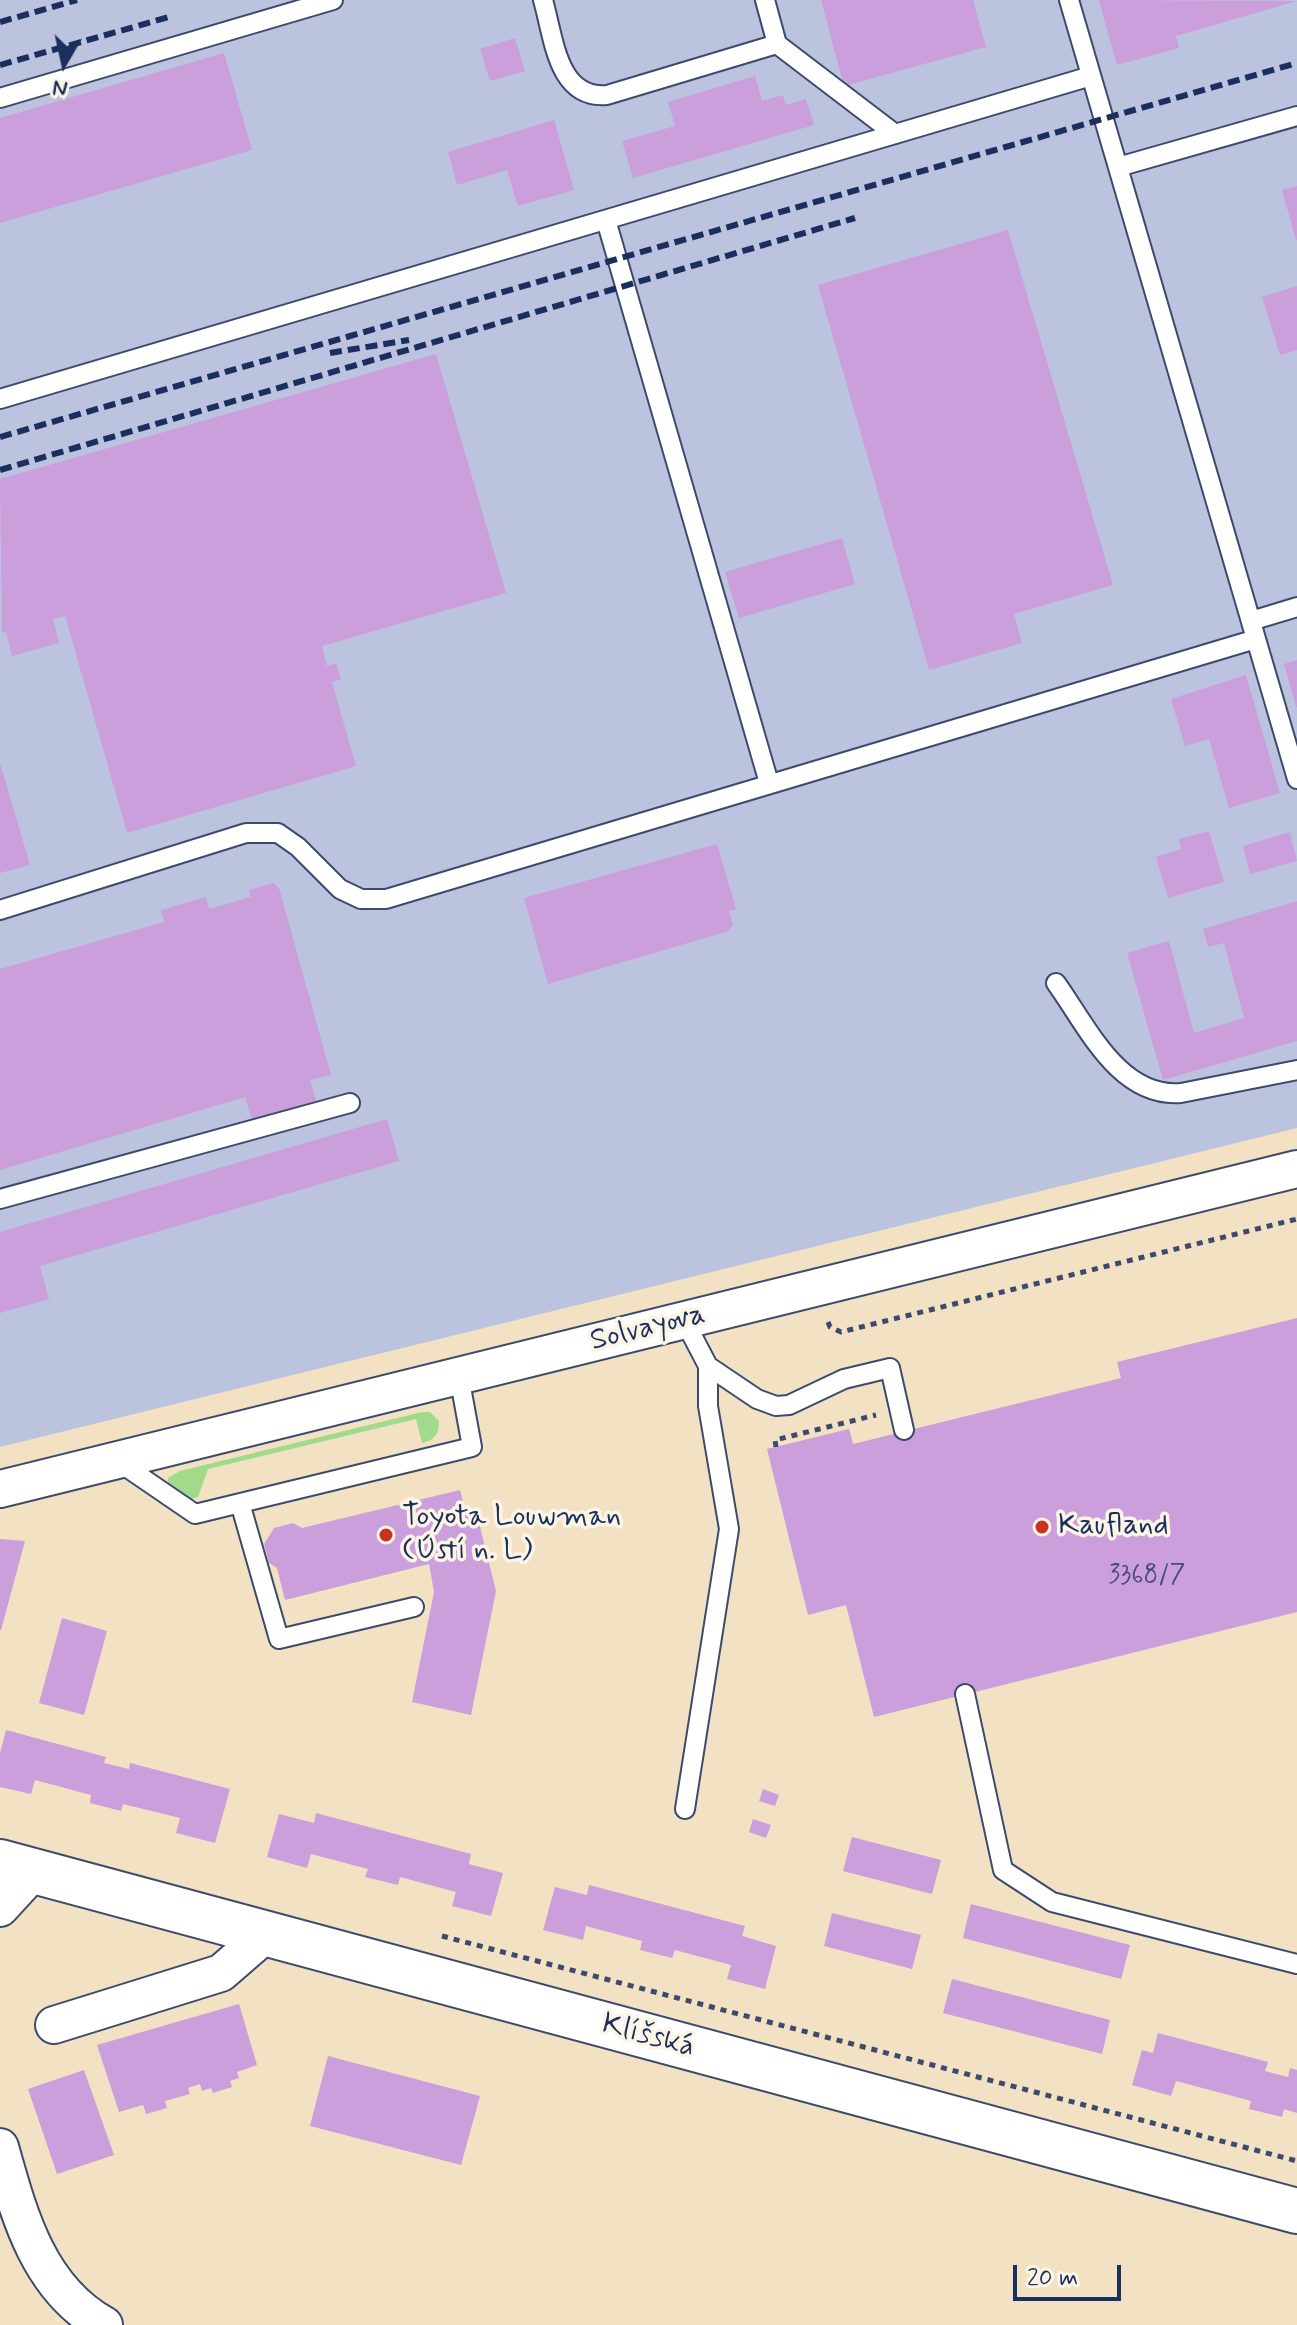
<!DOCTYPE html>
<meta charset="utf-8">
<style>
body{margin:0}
#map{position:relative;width:1297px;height:2325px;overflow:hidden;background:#f2e1c3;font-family:Mynerve,sans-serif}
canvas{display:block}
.north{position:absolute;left:24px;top:24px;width:80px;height:80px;-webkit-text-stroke:6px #fcf5e5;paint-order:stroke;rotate:189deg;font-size:22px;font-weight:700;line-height:32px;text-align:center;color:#1b2f5e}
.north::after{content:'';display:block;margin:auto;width:28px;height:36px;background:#1b2f5e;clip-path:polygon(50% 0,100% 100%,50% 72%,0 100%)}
.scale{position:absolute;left:1013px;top:2265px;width:108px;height:36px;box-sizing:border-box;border:4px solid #1b2f5e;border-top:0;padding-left:10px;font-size:24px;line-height:28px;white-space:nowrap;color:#1b2f5e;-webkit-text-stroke:6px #fcf5e5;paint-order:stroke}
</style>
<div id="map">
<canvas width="1297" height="2325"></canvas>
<div class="north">N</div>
<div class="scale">20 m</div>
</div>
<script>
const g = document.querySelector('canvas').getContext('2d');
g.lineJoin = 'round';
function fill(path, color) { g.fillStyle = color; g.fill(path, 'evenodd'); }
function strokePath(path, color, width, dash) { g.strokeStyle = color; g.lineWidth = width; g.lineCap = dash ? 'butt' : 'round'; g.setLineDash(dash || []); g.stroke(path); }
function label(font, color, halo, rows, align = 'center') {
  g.font = font + ' Mynerve,sans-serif'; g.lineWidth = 7; g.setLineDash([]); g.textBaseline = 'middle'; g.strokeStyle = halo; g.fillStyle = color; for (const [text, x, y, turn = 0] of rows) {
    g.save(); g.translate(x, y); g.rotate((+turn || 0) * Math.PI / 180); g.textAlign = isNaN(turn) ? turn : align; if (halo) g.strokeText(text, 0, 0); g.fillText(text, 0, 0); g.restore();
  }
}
const industrial = new Path2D(`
 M0,0h1297v1128l-1297,319z`);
const green = new Path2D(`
 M422,1412h8l9,9c0,13 -4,19 -17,22l-6,-24 -208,50 -10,28 -16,4 -14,-12v-11l12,-7z`);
const building = new Path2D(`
 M821,0h152l13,47 -142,39z
 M1099,1l2,-1 196,1 -121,35 3,12 -62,17z
 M515,38l10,33 -35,10 -10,-32z
 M224,53l28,97 -252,73v-105z
 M755,76l7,25 21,-6 3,10 20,-6 8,26 -181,53 -11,-37 53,-15 -7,-24z
 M554,120l20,70 -56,16 -11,-36 -50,15 -9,-33z
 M1297,186v54h-1l-14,-50z
 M1008,230l105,355 -99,29 8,29 -93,27 -111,-385z
 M1297,286v64l-17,5 -18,-58z
 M436,354l70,239 -184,53 5,20 9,-3 5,16 -9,3 24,84 -229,67 -62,-217 -12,3 6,24 -47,13 -6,-24 -4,1 -2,-154z
 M842,538l13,46 -116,34 -14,-46z
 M1297,660v47h-1l-12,-43z
 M1246,675l34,118 -51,15 -20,-69 -24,7 -14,-47z
 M0,763l30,102 -30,8z
 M1209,831l15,51 -56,16 -12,-41 25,-8 -2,-10z
 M1290,832l7,29 -47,13 -7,-28z
 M717,844l19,65 -7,2 4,13 -4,7 -181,53 -24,-86z
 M274,883l5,5 52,187 -21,5 6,21 -64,19 -7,-23 -245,73v-201l164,-47 -3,-12 45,-13 3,12 42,-12 -2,-7z
 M1297,901v140l-134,39 -36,-127 42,-12 25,92 50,-15 -20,-75 -16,4 -5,-18z
 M387,1119l12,42 -359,105 9,33 -49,14v-81z
 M1297,1318v294l-423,105 -28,-112 -38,10 -41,-166 82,-20 4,15 268,-66 -4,-16z
 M460,1490l6,23 10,-2 20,80 -25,124 -59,-13 22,-110 -5,-28 -144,36 -8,-32 -8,-5 -5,-19 10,-16 19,-5 9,5z
 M0,1539l25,2 -24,89h-1z
 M62,1618l45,13 -23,84 -45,-12z
 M6,1730l100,27 -2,6 25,6 1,-6 100,26 -15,54 -39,-10 4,-15 -57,-14 -2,7 -31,-8 1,-8 -56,-15 -4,14 -31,-7v-34z
 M763,1789l16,6 -4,11 -16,-5z
 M316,1813l155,41 -2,10 34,9 -12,43 -39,-10 4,-14 -56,-15 -2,8 -33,-8 3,-8 -57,-15 -4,14 -40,-11 12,-43 35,9z
 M753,1819l18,6 -5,13 -17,-6z
 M852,1837l89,23 -9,34 -89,-23z
 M589,1885l156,41 -3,10 34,10 -11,43 -38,-10 4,-14 -56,-15 -3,8 -32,-8 2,-9 -56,-15 -3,14 -40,-10 12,-43 32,8z
 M971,1904l159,41 -9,34 -158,-41z
 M832,1913l89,22 -9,34 -88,-23z
 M952,1979l158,41 -8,34 -159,-41z
 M239,2004l18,61 -20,7 2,6 -9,3 2,6 -19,6 -2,-5 -9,3 -2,-7 -12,4 2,6 -25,7 2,7 -21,6 -3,-9 -24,7 -22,-67z
 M1158,2033l110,29 -3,9 23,6 2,-9 7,2v43l-13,-4 -2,8 -33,-8 2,-8 -75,-20 -5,15 -39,-11 10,-35 11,3z
 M328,2056l152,40 -19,69 -151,-39z
 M84,2070l30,85 -57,19 -29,-85z`);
const path = new Path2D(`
 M828,1322l2,5 11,5 456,-113
 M776,1447l-1,-7 101,-25
 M442,1936l855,225`);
const service = new Path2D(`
 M543,0c11,38 14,99 64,95l170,-51
 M765,0l12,44 118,90
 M1069,0l228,779
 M0,98l333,-98
 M1118,167l179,-51
 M606,220l163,563
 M0,399l1091,-323
 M1251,621l46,-14
 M0,910l246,-77h32l20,14 42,42 21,10h25l870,-260
 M1056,983c31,43 63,115 125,110l116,-23
 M0,1199l350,-96
 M684,1320l24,46v40l21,123 -44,280
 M708,1366l49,33 19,7 13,-1 55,-26 46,-11 14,62
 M116,1460l79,54 277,-67 -13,-71
 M240,1503l39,136 135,-32
 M965,1694l38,176 49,32 245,62`);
const minor = new Path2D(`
 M0,1489l1297,-320
 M0,1908l34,-37
 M54,2025l167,-52 45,-39
 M0,2147c19,68 38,141 104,178`);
const tertiary = new Path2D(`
 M0,1862l1297,349`);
const rail = new Path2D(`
 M0,22l77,-22
 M0,65l169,-48
 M330,353l79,-13
 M0,437l1297,-374
 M0,470l855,-252`);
const markers = [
 [1042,1527,8,"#c8321e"],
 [386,1535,8,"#c8321e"]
];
const numberNames = [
 ["3368/7",1147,1577]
];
const streetNames = [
 ["Solvayova",648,1329,-14],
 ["Klíšská",648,2037,15]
];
const poiNames = [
 ["Toyota Louwman",402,1518],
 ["(Ústí n. L)",402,1552],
 ["Kaufland",1058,1527]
];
fill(industrial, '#bcc3de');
fill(green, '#a2da8c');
fill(building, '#ca9fdc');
strokePath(service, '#3b4a6d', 22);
strokePath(minor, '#3b4a6d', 40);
strokePath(tertiary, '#3b4a6d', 48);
strokePath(path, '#3b4a6d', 5, [6, 6]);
strokePath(service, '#fff', 18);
strokePath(minor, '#fff', 36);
strokePath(tertiary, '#fff', 44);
strokePath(rail, '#1b2f5e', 6, [12, 6]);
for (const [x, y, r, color] of markers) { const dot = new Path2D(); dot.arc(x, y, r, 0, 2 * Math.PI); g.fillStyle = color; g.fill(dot); strokePath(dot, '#fcf5e5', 3); }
label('26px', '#474b7e', null, numberNames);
label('30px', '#1b2f5e', '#fcf5e5', streetNames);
label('30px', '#1b2f5e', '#fcf5e5', poiNames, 'left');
</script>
